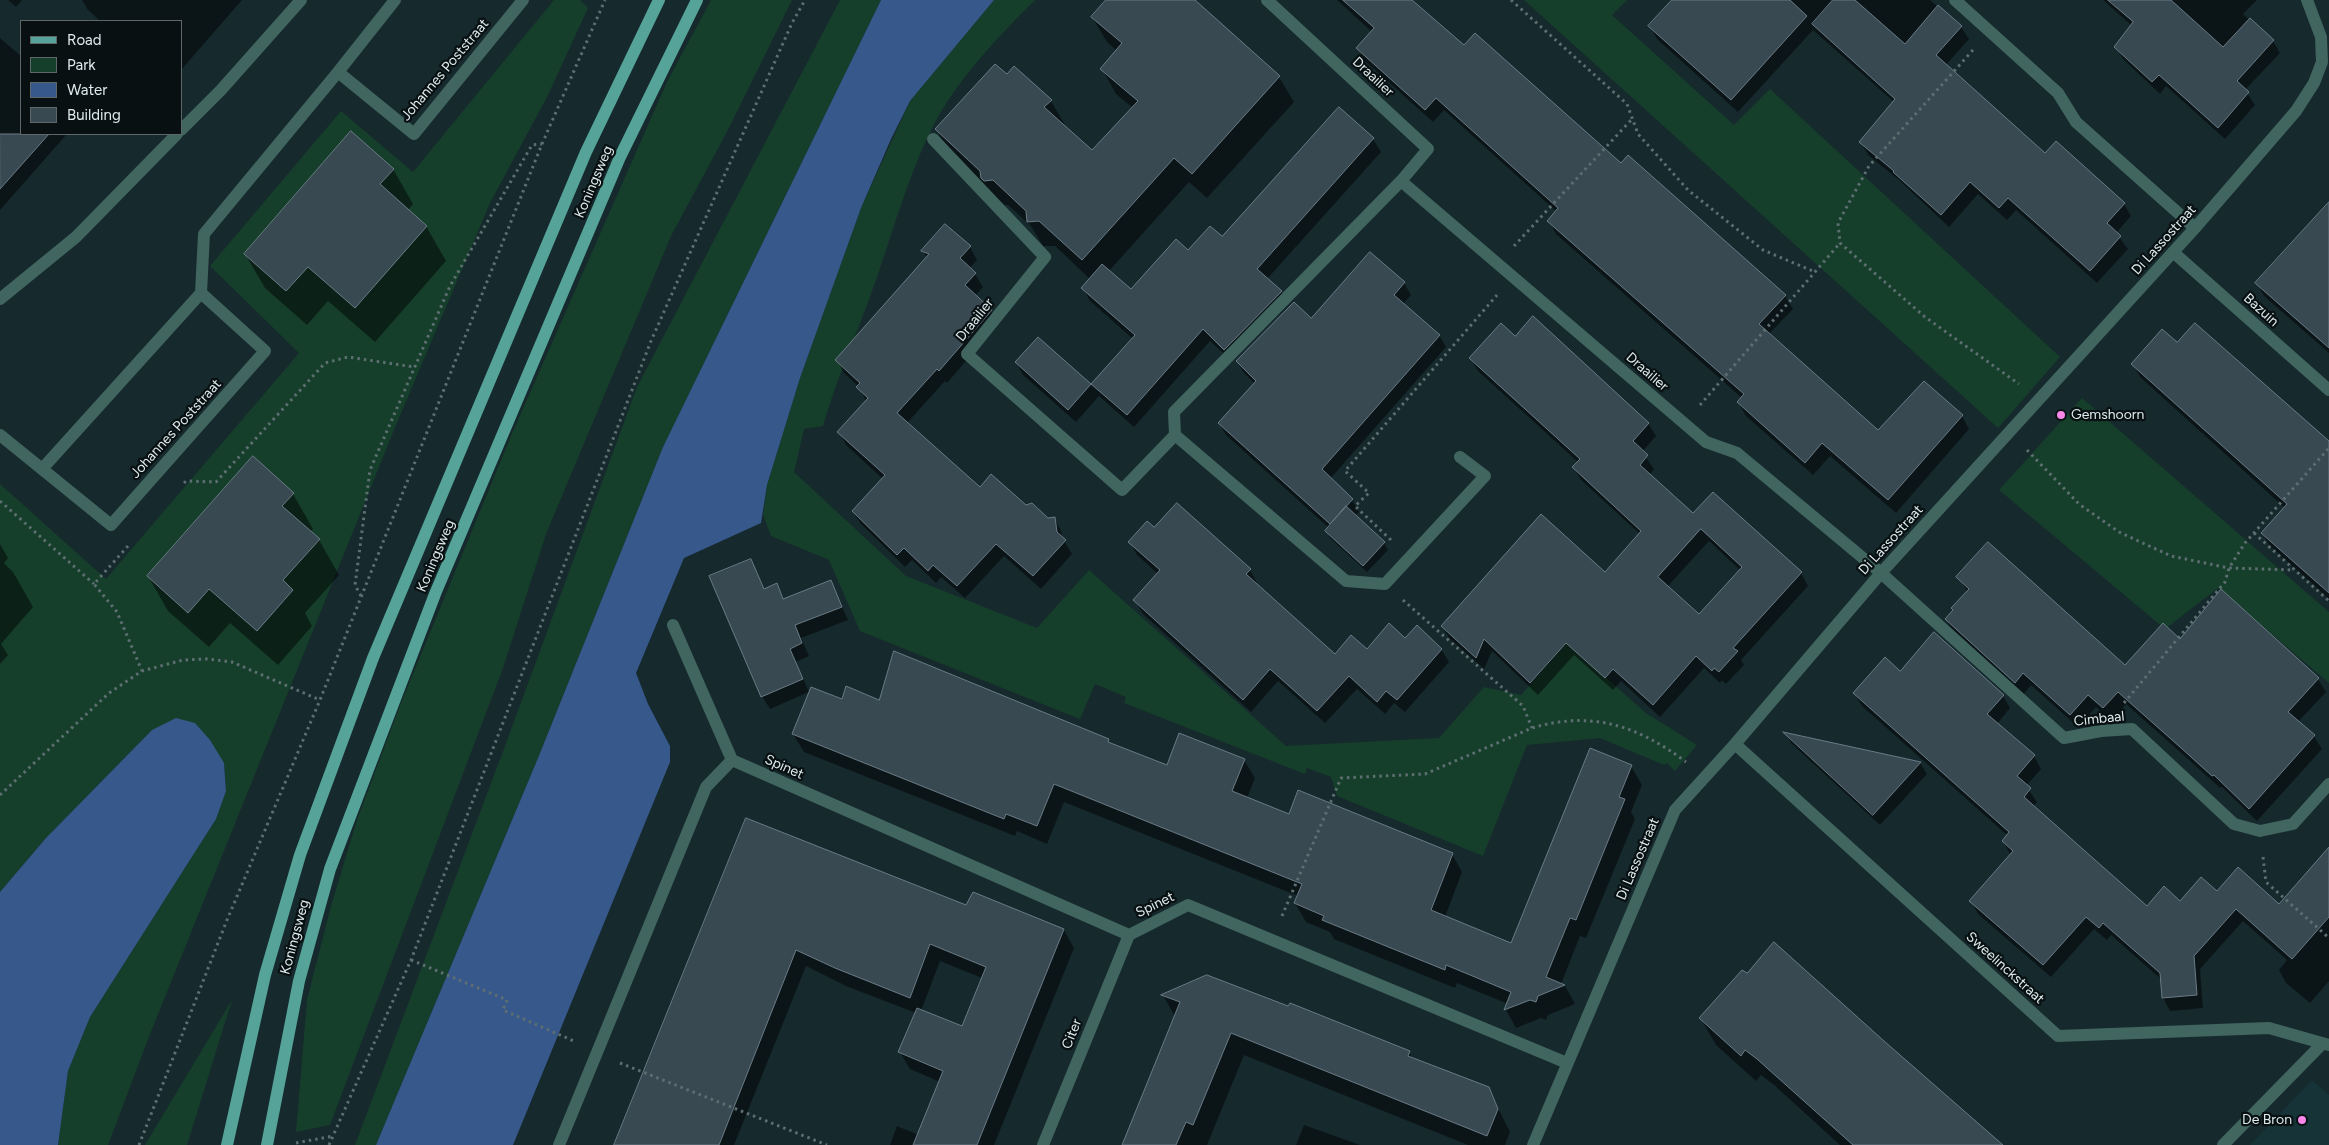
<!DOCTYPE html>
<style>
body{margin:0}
#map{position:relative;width:2329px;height:1145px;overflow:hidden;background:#16292d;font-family:Figtree,sans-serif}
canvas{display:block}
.legend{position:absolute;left:20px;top:20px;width:162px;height:115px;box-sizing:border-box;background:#081012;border:1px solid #5e686a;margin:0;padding:6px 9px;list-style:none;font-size:15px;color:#dfebed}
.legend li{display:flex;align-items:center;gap:10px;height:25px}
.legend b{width:25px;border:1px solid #5e686a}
</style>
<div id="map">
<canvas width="2329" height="1145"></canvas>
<ul class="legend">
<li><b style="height:6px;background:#55a399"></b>Road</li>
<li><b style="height:14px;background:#163f2b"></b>Park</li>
<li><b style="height:14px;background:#37588b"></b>Water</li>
<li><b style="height:14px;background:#384952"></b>Building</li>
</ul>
</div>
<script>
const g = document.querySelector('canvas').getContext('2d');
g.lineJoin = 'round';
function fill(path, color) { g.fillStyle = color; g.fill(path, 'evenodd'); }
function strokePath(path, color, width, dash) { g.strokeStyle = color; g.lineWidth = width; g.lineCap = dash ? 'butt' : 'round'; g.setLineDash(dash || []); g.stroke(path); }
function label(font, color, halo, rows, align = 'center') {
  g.font = font + ' Figtree,sans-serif'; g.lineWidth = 4.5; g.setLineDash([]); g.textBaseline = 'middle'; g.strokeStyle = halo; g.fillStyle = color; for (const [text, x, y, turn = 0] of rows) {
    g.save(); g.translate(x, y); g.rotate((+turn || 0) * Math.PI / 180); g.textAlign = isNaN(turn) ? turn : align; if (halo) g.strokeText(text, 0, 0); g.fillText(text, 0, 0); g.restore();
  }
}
const built = new Path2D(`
 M2312,1080l17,15v50h-79z`);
const green = new Path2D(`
 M554,0h26l8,8 -41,89 -57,106 -94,222 -246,609 -42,111h-50l10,-74 22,-54 126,-198 10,-29 -2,-27 -72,-33 -106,108 -46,54v-408l106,95 193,-226 -89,-87 131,-155 72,61z
 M711,0h81l-64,130 -57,106 -125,298 -43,134 -173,457 -34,7 11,-132 24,-94 26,-86 44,-117 110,-267 156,-354z
 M840,0h41l-218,447 -125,311 -162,387h-21l150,-399 132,-359z
 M994,0h41c-34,34 -68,69 -93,110 -34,58 -51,132 -75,195 -15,40 -32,79 -44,121l-19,3 -10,43 112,104 131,52 52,-58 197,176 153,-8 45,-51 37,8 46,-52 79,70 51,32 -22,26 -8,-8 -3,2 -64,-27 -73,7 -44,111 -146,-60 -6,-19 -24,-9 -2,6 -181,-71 2,-6 -31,-13 -15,35 -220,-88 -31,-71 -58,-24 -8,-21 4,-30 33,-107 61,-170 49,-107z
 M1524,0h103l-15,15 122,110 36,-36 290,268 -62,71z
 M2082,398l247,214v71l-111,-95 -53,41 -166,-139z
 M232,1000l-45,145h-42z`);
const water = new Path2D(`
 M881,0h113l-84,101 -19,38 -30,69 -61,170 -33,107 -6,38 -77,35 -48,115 12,31 22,42v16l-157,383h-137l162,-387 125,-311z
 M176,718l19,5 15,17 14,23 2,28 -10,28 -126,198 -22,54 -10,74h-58v-253l46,-54 106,-108z`);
const shadow = new Path2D(`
 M8,0h14l-6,7z
 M82,0h160l-61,70v-49h-81l-12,-11z
 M1107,0h86l86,77 15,25 -87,96 -18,-16 -80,89 22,20 57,-39 34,-14 118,-130 33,31 8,13 -114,127 14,13 7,12 -56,57 -22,-20 -76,86 -35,-31 -23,26 -53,-47 -7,-13 22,-23 54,47 41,-47 -43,-38 -7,-13 7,-9 -35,-33h-12l-12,-20 -23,-21h-9l-48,-51 -15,-25 71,-53 44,25 14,24 -1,2 28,25 41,-44 -17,-14 -14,-25 15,-18 -10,-9 -15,-25z
 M1337,0h75l52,47 157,118 7,-8 157,139 8,13 -24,25 109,98 84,-16 7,13 -73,84 -66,-57 -17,19 -67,-59 -8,-14 4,-4 -186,-164 -7,-13 8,-9 -113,-102 -11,12 -68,-61 -8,-13 15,-16z
 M1673,0h257l31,27 8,12 -24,27 100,89 79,49 7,12 -15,17 12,16 -31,34 -81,-73 -9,10 -29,-26 -29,33 -50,-47 -31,-25 -7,-13 33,-40 -81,-72 -75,82 -81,-73 -7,-12z
 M2103,0h154l-14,14 30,27 7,12 -35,37 10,15 -30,34 -59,-53 -6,8 -37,-35 -7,-12 16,-21z
 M0,38l21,18v78h46l-67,76z
 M393,169l20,35 -5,6 18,16 20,35 -71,81 -47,-41 -21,24 -42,-37 -20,-34z
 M2329,203v150l-65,-57 -7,-13z
 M970,247l7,13 -8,9 6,5 8,13 -8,9 16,15 7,13 -51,59 -2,-2 -38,42 73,65 45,18 22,13 7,-1 7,13 2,8 9,15 -31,35 -37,-33 -39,42 -24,-21 -5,6 -24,-23 -7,7 -44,-43 -8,-12 30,-33 -37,-34 -7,-13 27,-31 -7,-14 -15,-14 -7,-13 90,-102 -4,-7z
 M1370,253l34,30 7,12 -8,9 36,31 7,12 -116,132 22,21 7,12 -4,4 29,27 4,7 -21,22 -37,-34 -4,-7 3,-3 -103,-93 -7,-12 36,-39 -11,-11 -7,-12 74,-41z
 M2195,324l38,32 78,73 18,22v148l-59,-53 -8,-13 23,-25 -145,-131 -7,-13 44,-20z
 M1515,338l133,85 8,13 -14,16 12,17 -5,6 45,40 107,58 7,13 -67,74 3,5 -18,19 -4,-4 -2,3 -16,-15 -44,49 -39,-36 -8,9 -39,-35 -36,40 -46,-44 -8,18 -34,-30 -8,-12 163,-53 35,-40 -59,-54 -8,-13 5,-5 -100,-91 -8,-13zM1709,541l31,29 -40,46 -33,-29z
 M293,494l20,35 -3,3 9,8 20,35 -34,38 7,13 -34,39 -48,-42 -21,24 -41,-36 -20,-35z
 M1177,504l73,66 7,13 -1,2 79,71 32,-6 38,-10 36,9 8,13 -44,50 -11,-9 -9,11 -28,-25 -32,34 -47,-42 -27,31 -109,-99 -7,-13 23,-26 -21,-19 -7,-13 24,-13z
 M0,544l8,14 -4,5 9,9 20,35 -32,37 7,11 -8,9z
 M750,560l15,30 11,-5 8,15 47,-18 17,38 -47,18 8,18 -13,6 13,30 -39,17 -8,-13z
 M1958,577l168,89 54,-26 138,39 8,13 -28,30 16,14 8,13 -65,72 -35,-34 -2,1 -31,-28 -63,-56 -15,17 -15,-14 -18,20 -47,-42 -8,10 -69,-62 -8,-13 22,-28z
 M1900,673l103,23 7,12 -13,16 37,32 7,13 -15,17 11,16 -4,5 114,101 33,-5 37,-10 62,12 50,-56v132l-19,22 -24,-20 -7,-13 8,-10 -44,-39 -43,48 3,39 -33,3 -7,-13 -1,-18 -51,-45 -4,5 -13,-11 -43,48 -73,-63 -7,-13 39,-47 -7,-13 5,-5 -146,-130 -8,-13z
 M842,700l37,1 229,39 2,4 58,23 76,-7 11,18 -8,20 43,17 162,39 10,18 -17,45 67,27 119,-178 11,19 -11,27 4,7 -49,119 -6,-2 -19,48 4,2 10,18 -27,11 -2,5 -5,-2 -25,10 -10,-18 2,-6 -51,-21 -2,5 -121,-49 -4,-7 -24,-10 -11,-19 3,-7 -234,-94 -17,42 -30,-13 -2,5 -211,-84 -11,-18z
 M1786,734l134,29 7,11 -47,51 -89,-82z
 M747,819l220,88 97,23 10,18 -80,197h-104l7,-19 22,9 21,-53 -30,-13 -10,-17 16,-39 -70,-27 -40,-20 -72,179h-118zM940,961l42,17 -20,50 -41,-17z
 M1163,995l246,57 4,7 75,29 22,44 -5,13h-37l-224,-90 -37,90h-84l52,-128z
 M1701,1019l297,126h-158l-66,-60 -13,-10 -5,6 -40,-36z
 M1304,1125l56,20h-64z`);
const building = new Path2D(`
 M1106,0h89l85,76 -88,98 -18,-16 -92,102 -43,-39 -12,1 -1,-11 -33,-31 -9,1 -3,-3 -1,-7 -45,-42 60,-65 12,10 7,-8 38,34 -8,7 48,43 46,-49 -38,-32 22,-26 -31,-26z
 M1343,0h69l52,45 11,-12 146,130 7,-8 158,140 -27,29 119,106 46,-49 39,34 -75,85 -66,-57 -17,20 -68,-61 7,-8 -197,-173 11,-13 -122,-110 -11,12 -69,-62 18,-20z
 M1672,0h118l17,16 -76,84 -83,-74z
 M1833,0h22l50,44 33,-39 24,21 -26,29 109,98 11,-12 69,62 -18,20 14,13 -31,35 -82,-73 -9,10 -29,-26 -29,33 -48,-43 1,-1 -35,-29 36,-43 -83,-75z
 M2108,0h63l52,47 27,-29 24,22 -37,41 12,11 -31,36 -59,-53 -7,7 -38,-35 19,-25z
 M1339,107l35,31 -117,131 25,22 -58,59 -21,-21 -76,86 -36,-31 -23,26 -53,-48 23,-25 53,47 44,-49 -54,-47 21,-24 29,25 45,-50 12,11 22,-24 12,10z
 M351,131l43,38 -14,15 47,42 -72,82 -47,-41 -22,24 -42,-37z
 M0,134h49l-49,55z
 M2329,202v146l-74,-65z
 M945,224l26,22 -11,12 16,15 -11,12 27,25 -53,61 -2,-2 -40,44 83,74 11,-13 35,31 6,-2 16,15 7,-1 2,15 9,8 -33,36 -37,-32 -39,42 -24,-21 -5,6 -24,-23 -7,7 -45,-44 33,-36 -48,-43 31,-34 -12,-11 4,-4 -25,-23 94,-106 -8,-3z
 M1370,252l35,30 -11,13 46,40 -118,134 31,30 -23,25 -112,-101 38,-42 -20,-20 58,-59 17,16z
 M1533,316l116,107 -16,18 15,14 -8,10 53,48 20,-21 89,80 -69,76 5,3 -19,21 -5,-4 -2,3 -16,-15 -43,49 -40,-36 -8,9 -39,-35 -36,40 -46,-44 -8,19 -35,-32 100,-112 64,58 36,-41 -69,-64 8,-8 -111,-101 32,-35 14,13zM1701,529l41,38 -43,47 -41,-37z
 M2195,323l134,118v152l-68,-60 26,-29 -156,-140 31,-35 15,13z
 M253,456l41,37 -12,13 38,33 -37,41 10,10 -36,41 -48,-42 -21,24 -41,-37z
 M1177,503l74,66 -5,5 89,80 16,-19 16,14 22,-26 16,15 12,-13 25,24 -45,51 -11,-9 -9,11 -28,-26 -32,35 -47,-42 -27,31 -110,-100 27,-30 -32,-28 19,-21 7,6z
 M1346,506l39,36 -22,24 -38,-35z
 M1988,542l137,123 38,-42 17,16 41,-50 98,89 -31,34 27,23 -66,74 -35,-34 -2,1 -32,-29 -62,-55 -15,16 -15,-13 -18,20 -47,-42 -8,10 -70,-64 8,-9 -2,-2 18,-19 -13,-12z
 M751,559l13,30 13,-6 6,16 48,-19 11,27 -47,18 7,18 -12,6 13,30 -42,18 -52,-121z
 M1934,632l70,63 -17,19 48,41 -18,21 14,12 -7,9 123,109 17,-20 16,15 21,-24 16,14 21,-24 41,37 50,-57v70l-37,42 -56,-50 -42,47 3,39 -35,3 -2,-25 -57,-50 -4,5 -13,-11 -43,48 -74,-64 44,-50 -11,-10 7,-9 -156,-139 32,-36 15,14z
 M894,651l215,88 -1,3 59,23 12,-32 66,26 -13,32 57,23 9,-24 155,63 -22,57 80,33 79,-195 42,17 -13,32 6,2 -49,121 -6,-2 -24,59 19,8 -27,11 -2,6 -6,-2 -26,10 7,-18 -65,-27 -1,5 -123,-50 2,-4 -30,-13 8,-19 -248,-100 -17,42 -31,-12 -2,5 -212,-85 19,-47 31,12 4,-13 33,14z
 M1783,732l138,30 -48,53z
 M746,818l220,87 7,-13 91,37 -87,216h-64l30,-74 -45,-19 19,-44 45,18 24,-59 -56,-23 -20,54 -75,-30 -39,-18 -77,195h-105z
 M1774,942l110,99 119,104h-150l-96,-86 -12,-9 -4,6 -42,-38 43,-48 5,3z
 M1207,975l81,31 2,-3 120,48 -2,5 81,31 9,22 -11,27 -256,-103 -38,92 -7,-3 -10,23h-54l58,-143 -19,-7z`);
const path = new Path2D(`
 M1511,0l116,104 11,30 50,56 75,60 52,22
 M1973,50l-104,116 -31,57 2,20 85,74 94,67
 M1514,246l118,-127
 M1700,405l140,-162
 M2027,450l52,54 40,28 52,24 58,12 65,2
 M184,483l2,-2 30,1 109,-119 23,-6 66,10
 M0,501l94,83
 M2254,533l75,68
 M1391,540l-36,-34 14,-13 -24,-22 152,-176
 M128,546l-34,38 23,28 25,59
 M361,596l-6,-11 15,-115 80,-184 82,-141 10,-1
 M1403,600l120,106 9,22
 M2124,703l101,-121 4,-14 16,-25 84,-95
 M0,795l109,-102 33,-22 41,-11 24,-1 25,3 88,38
 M2263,857l3,25 63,56
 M1282,916l59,-138 84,-4 107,-46c60,-18 106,-2 154,34
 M411,960l96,40 -4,10 73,32
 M620,1063l207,82
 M296,1143l37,-7
 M139,1145l88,-225 93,-220 222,-556 63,-144
 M329,1145l82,-185 240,-619 141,-318 13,-23`);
const minor = new Path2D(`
 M1955,0l103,93 18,29 119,106
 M338,72l57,-72
 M181,130l40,-40 80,-90
 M933,139l112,118 -78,97 155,136 53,-55 -1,-23 227,-231 27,-32 -161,-149
 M1401,181l305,261 31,11 144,120 183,165 37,-7 31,-2 102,95 26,7 33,-7 36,-40
 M2173,252l156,138
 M201,293l64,58 -154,174 -69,-56 159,-176 3,-59 134,-162 76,62 109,-134
 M0,299l76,-62 101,-103
 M0,435l42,34
 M1175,435l171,146 39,3 100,-108 -25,-19
 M673,625l59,135 397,175 59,-30 379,158
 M1735,744l323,292 211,-8 60,17
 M559,1145l147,-358 26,-27
 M1043,1145l86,-210
 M1533,1145l142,-335 60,-66 146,-171 314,-345 101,-117 18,-28 8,-21 -1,-25 -14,-37
 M2223,1145l99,-101`);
const major = new Path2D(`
 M227,1145l38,-170 35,-120 73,-197 213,-506 73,-152
 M267,1145l32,-164 31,-112 105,-275 185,-437 77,-157`);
const markers = [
 [2061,415,5,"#f987e8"],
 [2302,1120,5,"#f987e8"]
];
const streetNames = [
 ["Johannes Poststraat",445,70,-50],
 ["Draailier",1373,77,43],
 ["Koningsweg",594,182,-67],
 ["Di Lassostraat",2164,240,-48],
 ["Bazuin",2261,310,42],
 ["Draailier",975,320,-51],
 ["Draailier",1647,372,41],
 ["Johannes Poststraat",176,429,-48],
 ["Di Lassostraat",1891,540,-48],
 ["Koningsweg",436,556,-67],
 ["Cimbaal",2099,719,-6],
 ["Spinet",784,767,24],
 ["Di Lassostraat",1638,859,-67],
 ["Spinet",1155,905,-26],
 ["Koningsweg",295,937,-75],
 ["Sweelinckstraat",2005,968,42],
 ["Citer",1072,1034,-68]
];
const poiNames = [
 ["Gemshoorn",2071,415],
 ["De Bron",2292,1120,"right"]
];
fill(built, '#163338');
fill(green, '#163f2b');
fill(water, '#37588b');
fill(shadow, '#0007');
fill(building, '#384952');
strokePath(building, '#6a7b86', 1);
strokePath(path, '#5e6f72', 3, [2.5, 4]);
strokePath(minor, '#41655f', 12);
strokePath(major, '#55a399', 12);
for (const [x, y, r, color] of markers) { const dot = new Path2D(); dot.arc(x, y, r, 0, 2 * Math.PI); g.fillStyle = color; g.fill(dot); strokePath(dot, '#081012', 2); }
label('14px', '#dfebed', '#081012', streetNames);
label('14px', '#dfebed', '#081012', poiNames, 'left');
</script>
